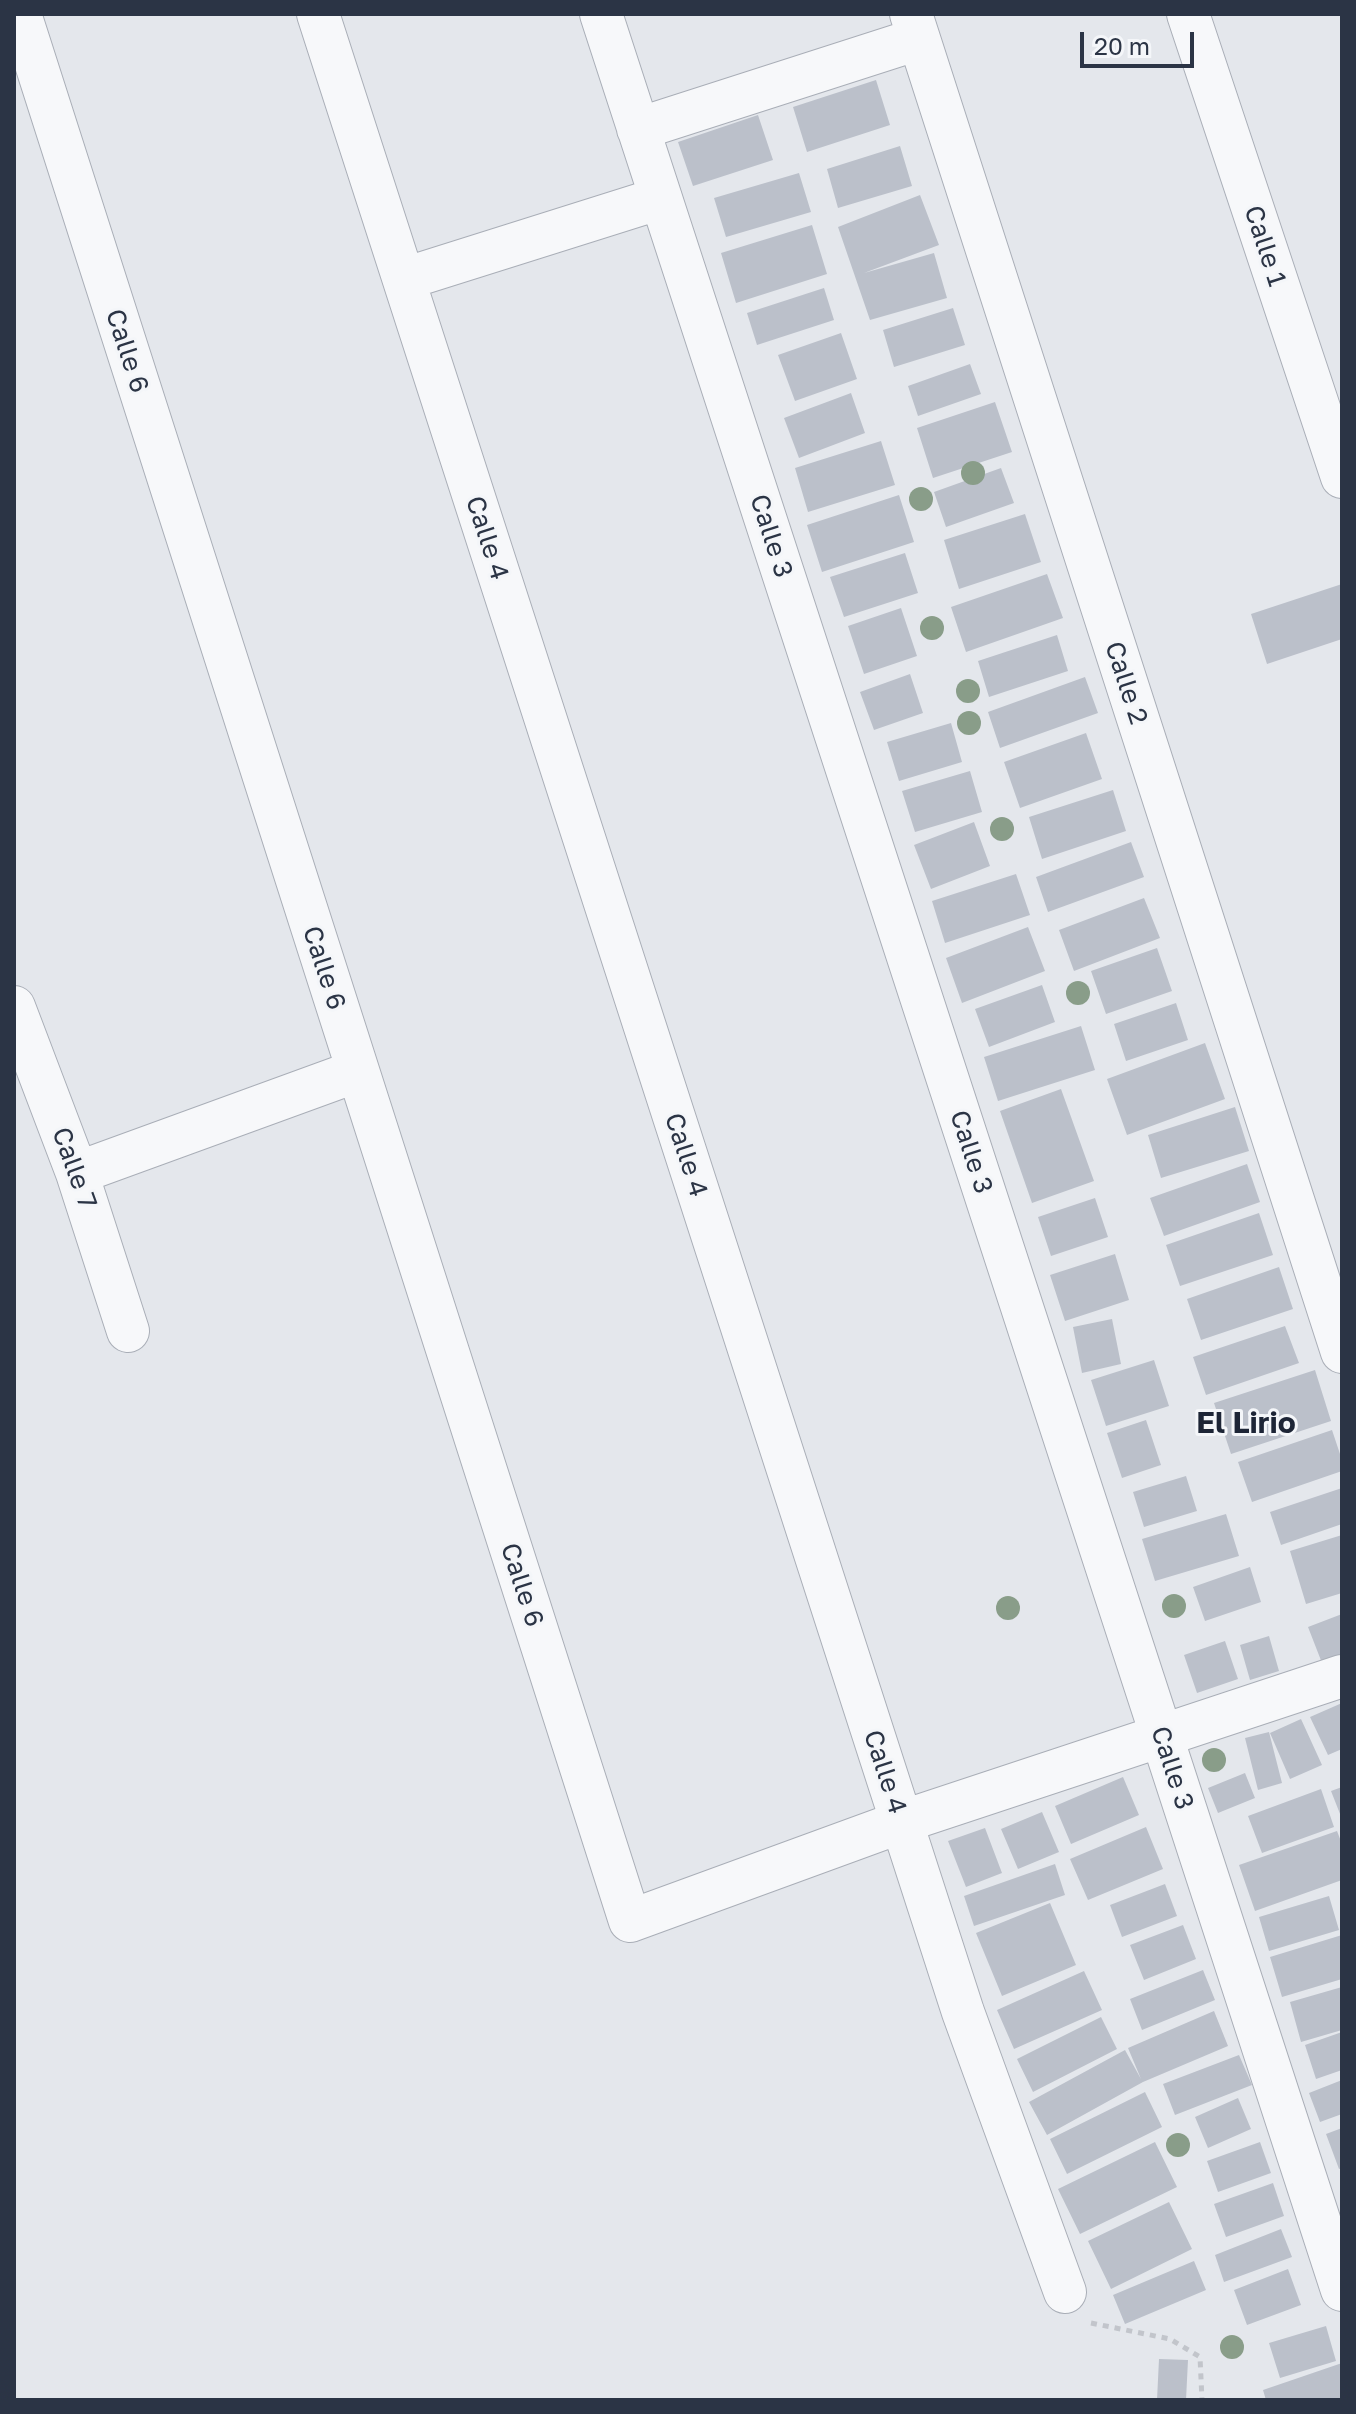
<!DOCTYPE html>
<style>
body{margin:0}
#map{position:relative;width:1356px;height:2414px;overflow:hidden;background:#e4e7ec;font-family:"Golos Text",sans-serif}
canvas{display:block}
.frame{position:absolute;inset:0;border:16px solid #2b3445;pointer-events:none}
.scale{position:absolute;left:1080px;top:32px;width:114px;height:36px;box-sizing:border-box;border:4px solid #2b3445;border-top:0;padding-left:10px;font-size:24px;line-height:28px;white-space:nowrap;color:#2b3445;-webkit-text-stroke:6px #f4f6f9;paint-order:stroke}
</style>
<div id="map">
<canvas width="1356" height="2414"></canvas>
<div class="frame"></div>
<div class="scale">20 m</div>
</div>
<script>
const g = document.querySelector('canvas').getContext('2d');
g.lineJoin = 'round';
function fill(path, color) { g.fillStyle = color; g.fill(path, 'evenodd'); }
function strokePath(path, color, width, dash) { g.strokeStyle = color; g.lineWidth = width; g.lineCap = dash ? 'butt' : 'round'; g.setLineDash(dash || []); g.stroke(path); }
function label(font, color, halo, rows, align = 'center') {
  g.font = font + ' "Golos Text",sans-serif'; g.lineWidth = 6; g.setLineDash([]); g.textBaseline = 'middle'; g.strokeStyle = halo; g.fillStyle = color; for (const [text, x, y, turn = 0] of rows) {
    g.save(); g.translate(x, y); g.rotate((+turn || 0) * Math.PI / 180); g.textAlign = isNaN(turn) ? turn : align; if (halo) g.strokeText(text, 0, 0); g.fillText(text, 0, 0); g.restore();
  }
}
const building = new Path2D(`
 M876,80l14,45 -83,27 -14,-45z
 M758,115l15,45 -80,26 -15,-44z
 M900,146l12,40 -74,22 -11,-39z
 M799,173l12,39 -85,25 -12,-39z
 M920,195l19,50 -75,28 70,-20 13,45 -77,22 -32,-93z
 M812,225l15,49 -91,29 -15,-50z
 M824,288l10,32 -77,25 -10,-32z
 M953,308l12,37 -71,22 -11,-37z
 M841,333l16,46 -62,22 -17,-46z
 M970,364l11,30 -63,22 -10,-30z
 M851,393l14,40 -66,25 -15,-40z
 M995,402l17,50 -79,26 -16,-50z
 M881,441l14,44 -87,27 -13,-44z
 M1001,468l13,35 -68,24 -12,-35z
 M899,495l15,47 -92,30 -15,-47z
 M1025,514l16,48 -82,27 -15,-49z
 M905,553l13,40 -74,24 -14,-40z
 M1047,574l16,44 -97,34 -15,-45z
 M1342,584v55l-75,25 -16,-50z
 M901,608l16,48 -53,18 -16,-48z
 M1057,635l11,36 -79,26 -11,-36z
 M910,674l13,39 -49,17 -14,-38z
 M1085,677l13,36 -98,35 -12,-36z
 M951,723l11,39 -63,19 -12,-39z
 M1086,733l16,46 -82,29 -16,-46z
 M970,771l12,41 -67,20 -13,-41z
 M1113,790l13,41 -84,28 -13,-42z
 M974,822l16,44 -59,23 -17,-44z
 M1131,842l13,35 -96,35 -12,-35z
 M1016,874l14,41 -85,28 -13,-42z
 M1144,898l16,40 -86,33 -15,-41z
 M1028,927l17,44 -83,32 -16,-45z
 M1157,948l15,43 -66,23 -15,-43z
 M1042,985l13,37 -66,25 -14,-38z
 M1176,1003l12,37 -62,21 -12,-37z
 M1081,1026l14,44 -97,31 -14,-44z
 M1205,1043l20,56 -98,36 -20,-56z
 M1061,1089l33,92 -62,22 -32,-92z
 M1235,1107l14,44 -88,27 -13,-43z
 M1247,1164l13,38 -96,34 -14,-38z
 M1095,1198l13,39 -57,19 -13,-39z
 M1259,1213l14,42 -93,31 -14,-41z
 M1115,1254l14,46 -64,21 -15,-46z
 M1279,1267l14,42 -92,31 -14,-41z
 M1112,1319l9,45 -39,9 -9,-46z
 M1285,1326l14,37 -93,32 -13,-38z
 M1154,1360l15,46 -63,20 -15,-46z
 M1315,1370l16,51 -100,33 -17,-51z
 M1146,1420l15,45 -39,13 -15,-45z
 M1332,1430l10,30v11l-90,31 -14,-40z
 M1186,1476l11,35 -53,16 -11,-35z
 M1342,1488v36l-61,21 -11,-33z
 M1226,1514l13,42 -84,25 -13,-42z
 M1342,1535v58l-36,11 -16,-53z
 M1250,1567l11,35 -56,19 -12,-34z
 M1342,1614v42l-20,7 -14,-36z
 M1269,1636l10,35 -29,9 -10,-35z
 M1225,1641l13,38 -41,14 -13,-38z
 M1342,1703v46l-14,6 -18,-38z
 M1301,1719l21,46 -32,14 -20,-46z
 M1269,1732l13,51 -24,7 -13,-52z
 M1245,1773l10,25 -37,15 -10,-25z
 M1123,1777l16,38 -68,29 -16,-38z
 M1342,1787v32l-11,-28z
 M1321,1789l13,38 -72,26 -14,-37z
 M1042,1812l17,40 -41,17 -17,-40z
 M1146,1827l17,42 -75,31 -18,-41z
 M985,1828l17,45 -36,14 -18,-46z
 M1337,1831l5,13v36l-87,31 -16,-46z
 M1055,1864l10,31 -91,31 -10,-30z
 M1165,1884l12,32 -55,21 -12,-32z
 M1329,1896l10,34 -70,21 -10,-34z
 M1050,1903l26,62 -74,31 -26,-63z
 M1183,1925l13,34 -52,21 -14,-35z
 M1342,1935v44l-60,18 -12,-40z
 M1203,1970l12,30 -73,30 -12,-31z
 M1084,1971l18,39 -88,39 -17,-39z
 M1342,1987v43l-41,12 -11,-40z
 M1214,2011l14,35 -85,36 -96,53 -18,-33 96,-52 16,29 -13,-31z
 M1101,2017l16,32 -84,43 -16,-33z
 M1342,2032v38l-26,9 -11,-34z
 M1239,2055l13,30 -77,30 -12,-31z
 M1342,2080v34l-22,8 -11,-29z
 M1145,2092l17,35 -95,47 -17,-35z
 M1238,2098l13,31 -43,19 -13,-31z
 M1342,2128v40l-3,1 -13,-35z
 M1155,2142l22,45 -97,47 -22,-45z
 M1260,2142l11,31 -53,19 -11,-31z
 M1273,2183l11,33 -58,21 -12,-33z
 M1169,2202l23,47 -81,40 -23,-48z
 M1281,2229l11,28 -68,25 -9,-27z
 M1194,2261l12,29 -81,34 -12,-29z
 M1288,2269l13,36 -54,20 -13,-35z
 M1326,2326l10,35 -56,17 -11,-35z
 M1159,2359l29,1 -2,40h-29z
 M1342,2363v36l-76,1 -3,-10z`);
const path = new Path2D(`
 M1091,2323l79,16 30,18 2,43`);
const minor = new Path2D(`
 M20,14l610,1907 271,-99 441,-146
 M318,14l645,1998 102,280
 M601,14l741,2276
 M911,14l431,1338
 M1188,14l154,463
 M638,129l280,-90
 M404,279l257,-81
 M14,1007l63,166 51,158
 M77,1173l280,-102`);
const trees = [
 [973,473],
 [921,499],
 [932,628],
 [968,691],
 [969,723],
 [1002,829],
 [1078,993],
 [1174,1606],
 [1008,1608],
 [1214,1760],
 [1178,2145],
 [1232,2347]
];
const streetNames = [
 ["Calle 1",1265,246,72],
 ["Calle 6",127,351,72],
 ["Calle 3",771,536,72],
 ["Calle 4",487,538,72],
 ["Calle 2",1126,683,72],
 ["Calle 6",324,968,72],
 ["Calle 3",971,1152,72],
 ["Calle 4",686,1155,72],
 ["Calle 7",74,1168,70],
 ["Calle 6",522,1585,72],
 ["Calle 3",1172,1768,72],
 ["Calle 4",885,1772,72]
];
const quarterNames = [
 ["El Lirio",1246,1423]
];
fill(building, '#bbc0ca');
strokePath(minor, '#a9aeb7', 44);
strokePath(path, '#c2c5cb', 5, [6, 6]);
strokePath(minor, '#f7f8fa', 42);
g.fillStyle = '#899d89';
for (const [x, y] of trees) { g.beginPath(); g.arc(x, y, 12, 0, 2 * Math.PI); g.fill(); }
label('26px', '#2b3445', '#f4f6f9', streetNames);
label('bold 30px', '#1d2536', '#f4f6f9', quarterNames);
</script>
